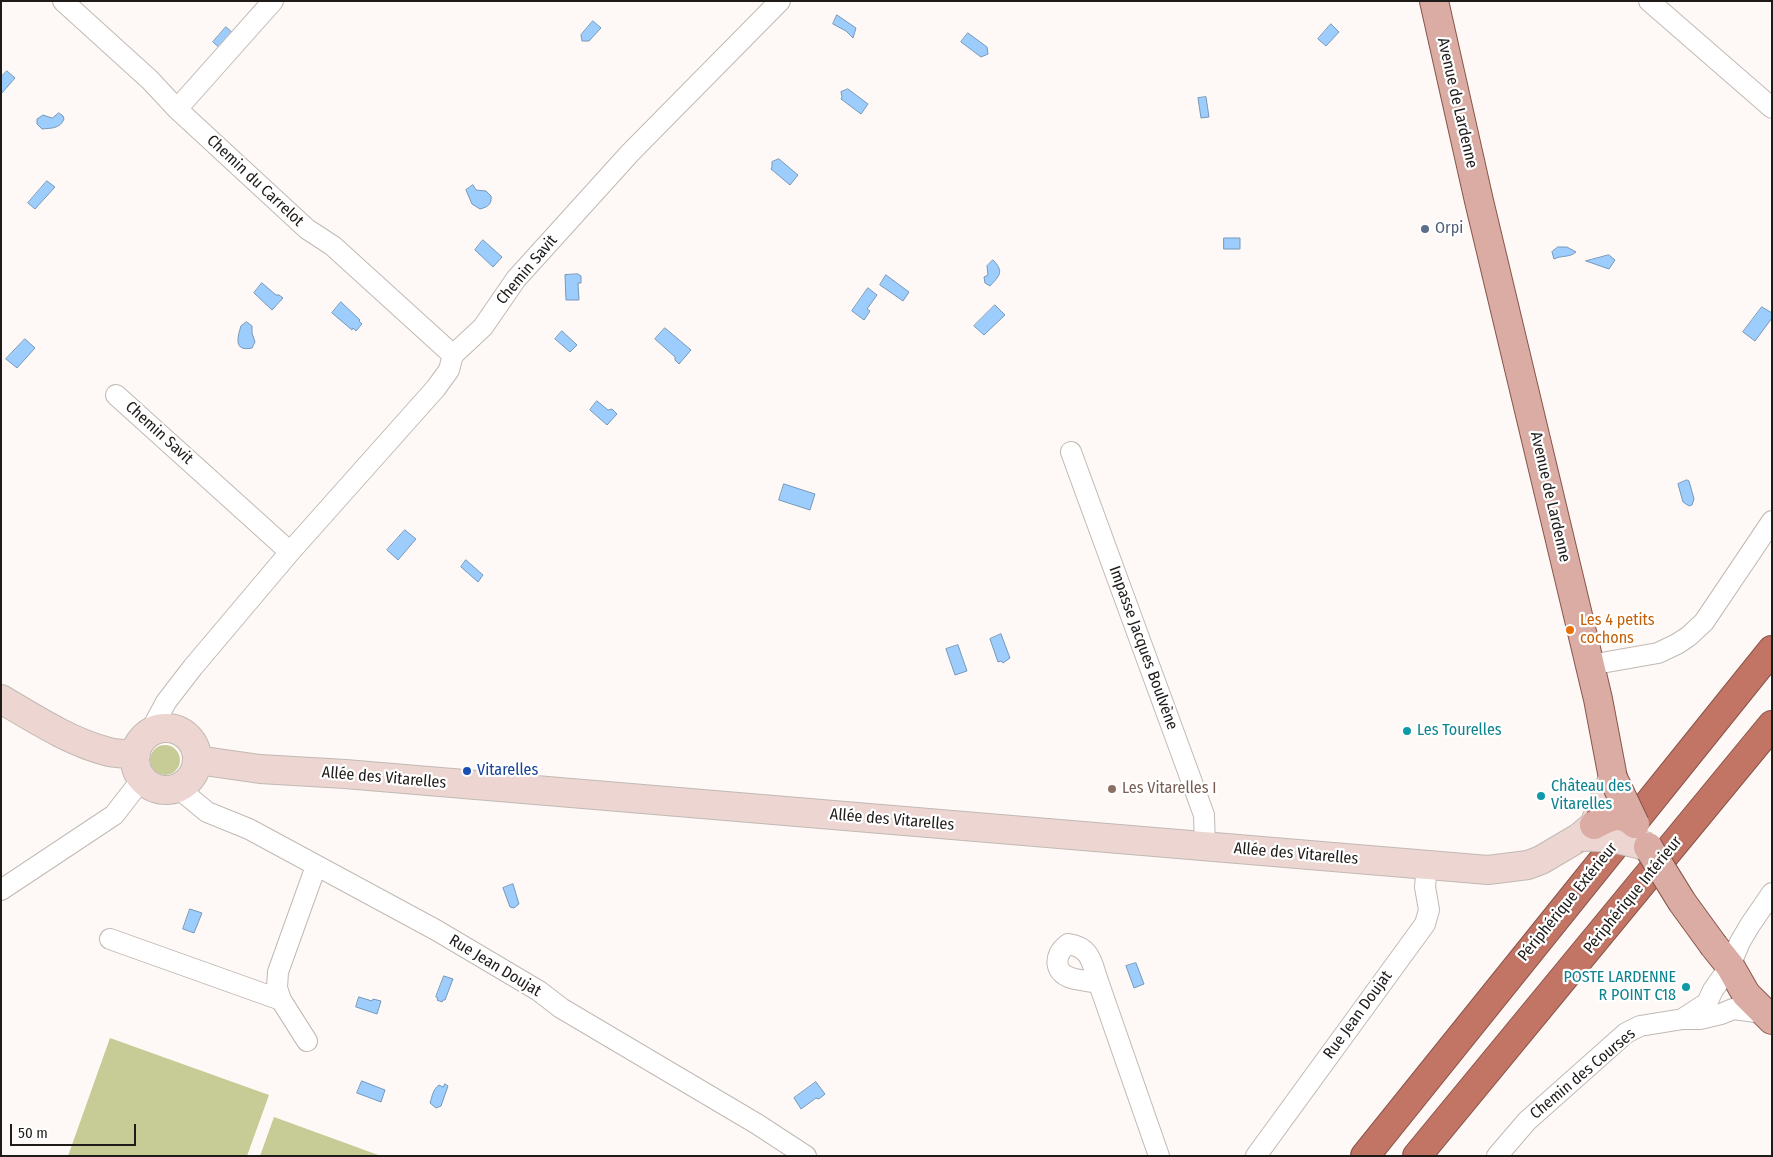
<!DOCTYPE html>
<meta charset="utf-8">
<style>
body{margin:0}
#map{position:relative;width:1773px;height:1157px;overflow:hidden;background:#fef9f6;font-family:"Fira Sans Condensed",sans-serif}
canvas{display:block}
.frame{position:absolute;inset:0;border:2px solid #1e1b19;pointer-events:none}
.scale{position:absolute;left:10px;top:1124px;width:126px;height:22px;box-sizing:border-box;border:2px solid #1e1b19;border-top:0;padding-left:6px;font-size:15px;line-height:18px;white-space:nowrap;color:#1e1b19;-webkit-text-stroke:4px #fff;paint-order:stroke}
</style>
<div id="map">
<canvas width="1773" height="1157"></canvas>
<div class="frame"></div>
<div class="scale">50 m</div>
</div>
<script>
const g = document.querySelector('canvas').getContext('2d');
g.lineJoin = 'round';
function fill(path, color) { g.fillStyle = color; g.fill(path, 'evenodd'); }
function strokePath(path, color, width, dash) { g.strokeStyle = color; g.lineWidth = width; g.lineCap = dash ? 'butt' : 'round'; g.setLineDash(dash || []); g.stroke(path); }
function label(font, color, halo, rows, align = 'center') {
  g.font = font + ' "Fira Sans Condensed",sans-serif'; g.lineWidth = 4.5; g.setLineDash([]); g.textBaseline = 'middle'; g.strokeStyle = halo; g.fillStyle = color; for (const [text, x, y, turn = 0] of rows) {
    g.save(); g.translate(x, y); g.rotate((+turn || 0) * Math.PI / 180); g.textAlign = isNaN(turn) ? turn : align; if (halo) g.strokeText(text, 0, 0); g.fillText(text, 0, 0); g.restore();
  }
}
const green = new Path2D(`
 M150 760a15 15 0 1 1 30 0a15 15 0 1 1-30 0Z
 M110,1038l159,57 -22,61h-179z
 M274,1117l107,39h-121z`);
const water = new Path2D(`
 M837,15l19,13 -3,10 -7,-7 -13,-7z
 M593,21l8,7 -12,13h-7l-1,-6z
 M1331,24l8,8 -13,14 -8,-7z
 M226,27l8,7 -13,15 -8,-7z
 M968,33l19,14 1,7 -7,3 -20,-15z
 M7,71l8,7 -14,16v-17z
 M848,89l20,15 -7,10 -20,-15 1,-2 -1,-5z
 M1206,97l3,20 -8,1 -3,-20z
 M59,113l4,3 1,3c-4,10 -13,9 -22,10l-5,-5v-5l6,-4 9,3z
 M779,159l19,16 -8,10 -19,-16 1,-2v-5z
 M47,181l8,6 -20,22 -7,-6z
 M473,185l3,5 10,1 5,5c1,8 -3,11 -11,13l-8,-5 -6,-14z
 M1224,238h16v11h-16z
 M483,240l19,17 -9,10 -18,-17z
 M1558,247h9l9,5c-7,6 -14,3 -22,7l-2,-7z
 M1609,255l6,5 -6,9 -23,-8z
 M993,260c12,12 6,16 -3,26l-5,-3 -1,-6 4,-2 -1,-9z
 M578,274l3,2v7h-3l1,17h-13l-1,-25z
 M886,275l23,17 -6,9 -23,-16z
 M262,283l14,12h3l4,3 -11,12 -18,-17z
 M868,288l9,7 -10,14 3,2 -6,9 -12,-9z
 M341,302l19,18 -1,1 3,3 -6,7 -3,-3 -1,2 -20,-17z
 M995,305l10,10 -21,20 -10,-9z
 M1762,307l10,6v5l-17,23 -12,-9z
 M247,322l5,4v7l3,9 -3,6c-18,4 -15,-10 -11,-22z
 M665,328l26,22 -12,14 -4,-4v-3l-20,-18z
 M562,331l15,14 -7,7 -15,-13z
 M25,339l10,9 -18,20 -11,-9z
 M597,401l11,9 4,-1 5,5 -10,11 -17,-15z
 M1687,480l2,1 5,18 -2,6 -3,1 -6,-4 -5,-18z
 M784,484l31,10 -5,16 -31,-10z
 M405,530l11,9 -18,21 -11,-10z
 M466,560l17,15 -5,7 -17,-15z
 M1001,634l9,24 -7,5 -2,-2 -3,1 -8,-23z
 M958,645l9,26 -12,4 -9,-26z
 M513,884l6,20 -5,4 -4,-1 -7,-19z
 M190,909l12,4 -8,20 -11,-4z
 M1136,963l8,21 -10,4 -8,-22z
 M444,976l9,3 -8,21h-2l-1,2 -5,-2 1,-2 -2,-1z
 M359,997l13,4 1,-2 8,2 -4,13 -21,-7z
 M362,1081l23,9 -4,12 -24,-9z
 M816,1082l9,12 -6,5 -3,-1 -15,11 -7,-11z
 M445,1084l3,2 -7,20 -5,2 -6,-5c2,-6 3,-14 9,-18l4,2z`);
const street = new Path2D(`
 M63,1l87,79 27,29 130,120 26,17 120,109
 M1649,1l123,107
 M177,109l96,-108
 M116,395l174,157
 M1071,452l133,363 1,31
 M1590,665l68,-12 19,-9 12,-8 15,-14 68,-101
 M149,734l17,-32 27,-35 97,-115 146,-164 13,-18 4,-15 30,-28 33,-48 114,-126 150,-152
 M178,788l29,24 42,17 187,101 103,61 22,17 196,116 49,32
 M1,890l113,-75 28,-36
 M110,939l171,61 -4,-12 1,-16 38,-106
 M1099,984c-8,-3 -15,-3 -24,-5 -21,-4 -23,-23 -7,-35 24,3 24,21 31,40l60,172
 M281,1000l26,41
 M1684,1018l23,-15 6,-13 17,-24 10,-24 10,-17 22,-32
 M1256,1156l169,-232 4,-14 -4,-23 2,-23
 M1497,1156l30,-35 99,-88 14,-7 43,-7h17l21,-5 12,-5 31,4`);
const secondary = new Path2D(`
 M1,699c34,20 69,43 108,53 8,2 18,2 27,2
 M135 759a31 31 0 1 1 62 0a31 31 0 1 1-62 0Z
 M197,760l63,9 85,5 1143,96 40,-5 13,-5 39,-23 14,-12 19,-47`);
const primary = new Path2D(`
 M1434,1l45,200 119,498 15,79
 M1714,946l16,20 16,28 26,26`);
const highway = new Path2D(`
 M1365,1156l407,-506
 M1417,1156l355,-431`);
const secondaryBridge = new Path2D(`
 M1580,837c27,-1 42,2 68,10`);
const primaryBridge = new Path2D(`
 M1613,778l22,46
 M1594,825c16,-9 26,-14 41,-1
 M1648,847l34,55 32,44`);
const markers = [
 [1425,229,5,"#5c6f8a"],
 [1570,630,5,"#e8710a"],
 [1407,731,5,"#0f9aa8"],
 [467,771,5,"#1a4fb4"],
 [1112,789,5,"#8d6e63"],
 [1541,796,5,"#0f9aa8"],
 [1686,987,5,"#0f9aa8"]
];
const streetNames = [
 ["Avenue de Lardenne",1457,103,77],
 ["Chemin du Carrelot",255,181,43],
 ["Chemin Savit",527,270,-50],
 ["Chemin Savit",159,433,42],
 ["Avenue de Lardenne",1550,497,77],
 ["Impasse Jacques Boulvène",1143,648,70],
 ["Allée des Vitarelles",384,778,5],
 ["Allée des Vitarelles",892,820,5],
 ["Allée des Vitarelles",1296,854,5],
 ["Périphérique Intérieur",1633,895,-51],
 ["Périphérique Extérieur",1568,902,-51],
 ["Rue Jean Doujat",495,966,31],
 ["Rue Jean Doujat",1358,1015,-54],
 ["Chemin des Courses",1583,1074,-40]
];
const serviceNames = [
 ["Orpi",1435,229]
];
const foodNames = [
 ["Les 4 petits",1580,621],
 ["cochons",1580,639]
];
const cultureNames = [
 ["Les Tourelles",1417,731],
 ["Château des",1551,787],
 ["Vitarelles",1551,805],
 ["POSTE LARDENNE",1676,978,"right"],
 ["R POINT C18",1676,996,"right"]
];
const transitNames = [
 ["Vitarelles",477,771]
];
const educationNames = [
 ["Les Vitarelles I",1122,789]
];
fill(green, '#c7cb95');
fill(water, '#9ccdfd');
strokePath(water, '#7698b9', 1);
strokePath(street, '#c1b9b4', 22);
strokePath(secondary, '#c1b9b4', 30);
strokePath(primary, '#89554a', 30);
strokePath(highway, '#89554a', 30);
strokePath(street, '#fff', 20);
strokePath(secondary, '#edd5d1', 28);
strokePath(primary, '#daaca3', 28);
strokePath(highway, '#c27465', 28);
strokePath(secondaryBridge, '#c1b9b4', 30, []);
strokePath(primaryBridge, '#89554a', 30, []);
strokePath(secondaryBridge, '#edd5d1', 28);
strokePath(primaryBridge, '#daaca3', 28);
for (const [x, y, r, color] of markers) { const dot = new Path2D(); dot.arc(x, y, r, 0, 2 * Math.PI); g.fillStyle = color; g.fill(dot); strokePath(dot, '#fff', 2); }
label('16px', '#1e1b19', '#fff', streetNames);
label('16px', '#4e5e75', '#fff', serviceNames, 'left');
label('16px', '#c56008', '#fff', foodNames, 'left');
label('16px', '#0d838f', '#fff', cultureNames, 'left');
label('16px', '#164399', '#fff', transitNames, 'left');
label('16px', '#785e54', '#fff', educationNames, 'left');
</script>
